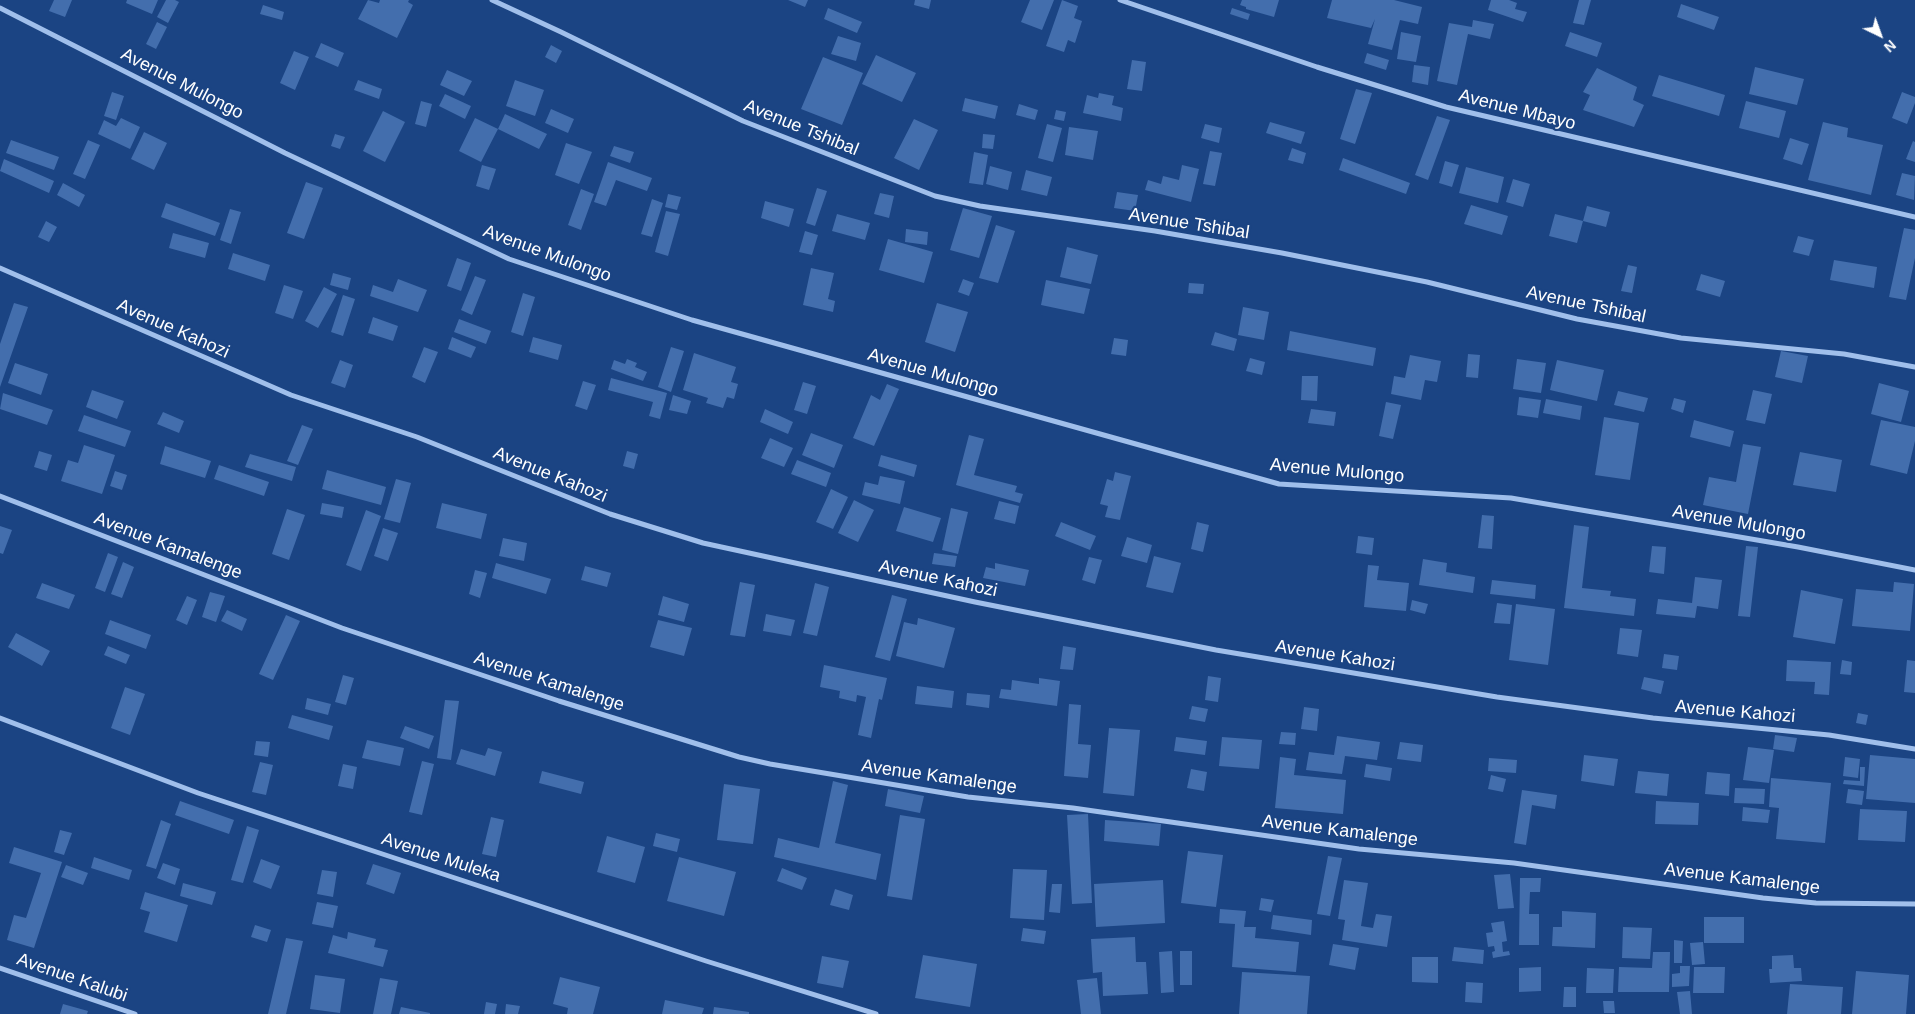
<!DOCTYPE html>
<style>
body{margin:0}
#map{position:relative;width:1915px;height:1014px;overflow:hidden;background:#1b4483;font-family:Helvetica,sans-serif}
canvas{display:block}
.north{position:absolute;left:1855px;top:10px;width:50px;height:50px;-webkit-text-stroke:4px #1b4483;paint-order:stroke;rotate:138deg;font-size:14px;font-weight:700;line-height:20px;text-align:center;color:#fff}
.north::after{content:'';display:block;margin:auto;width:18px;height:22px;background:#fff;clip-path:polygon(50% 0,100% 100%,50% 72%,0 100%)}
</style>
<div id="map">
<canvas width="1915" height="1014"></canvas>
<div class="north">N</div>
</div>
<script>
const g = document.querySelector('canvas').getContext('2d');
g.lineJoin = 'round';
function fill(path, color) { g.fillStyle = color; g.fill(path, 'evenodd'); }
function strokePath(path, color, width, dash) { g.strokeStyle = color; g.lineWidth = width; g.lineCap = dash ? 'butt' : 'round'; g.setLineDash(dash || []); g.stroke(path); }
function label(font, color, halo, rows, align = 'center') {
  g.font = font + ' Helvetica,sans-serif'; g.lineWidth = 4.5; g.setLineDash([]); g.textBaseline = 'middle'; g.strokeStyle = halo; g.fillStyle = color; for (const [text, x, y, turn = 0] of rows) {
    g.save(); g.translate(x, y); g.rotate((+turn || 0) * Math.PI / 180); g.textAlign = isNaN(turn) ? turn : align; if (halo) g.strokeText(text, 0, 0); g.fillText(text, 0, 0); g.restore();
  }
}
const building = new Path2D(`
 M54,0h18l-7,17 -16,-6z
 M127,0h31l-6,14 -26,-11z
 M166,0h9l4,2 -11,21 -11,-6z
 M368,0l11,3 1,-3h29l-1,2 5,3 -16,33 -39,-19z
 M788,0h20l-3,7z
 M915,0h16l-2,9 -15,-4z
 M1030,0h24l-12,30 -21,-8z
 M1062,0l16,6 -4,12 8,3 -7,22 -7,-3 -4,12 -18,-6z
 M1242,0h37l-5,17 -28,-8v-2l-6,-2z
 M1332,0h62l28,7 -4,17 -18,-4 -8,30 -24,-6 7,-25 -4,9 -44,-10z
 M1491,0h18l8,3 -2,6 12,3 -4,10 -35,-12z
 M1579,0h12l-7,25 -11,-2z
 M1681,4l38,13 -5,13 -37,-13z
 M263,5l21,7 -2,8 -22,-6z
 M828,8l34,14 -5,11 -33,-14z
 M1232,8l18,6 -2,6 -18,-6z
 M1473,20l21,4 -4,15 -22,-5 -11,51 -20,-4 12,-58 23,4z
 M157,22l10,5 -11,22 -10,-5z
 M1401,32l20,4 -5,26 -19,-3z
 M1570,32l32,11 -5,14 -32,-11z
 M838,36l23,7 -5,18 -25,-7z
 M321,43l23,10 -6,14 -23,-10z
 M551,45l11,6 -6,12 -11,-6z
 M294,51l15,6 -14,33 -15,-7z
 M1367,53l22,7 -3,10 -22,-7z
 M876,55l40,18 -14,29 -40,-18z
 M823,57l40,16 -21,52 -41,-16z
 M1132,60l14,2 -4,29 -15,-2z
 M1414,65l16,2 -2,18 -16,-3z
 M1755,67l49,12 -7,26 -48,-11z
 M1597,68l40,19 -4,13 11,5 -10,22 -51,-17 7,-15 -7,-3z
 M447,70l25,11 -8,15 -24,-11z
 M1659,75l66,20 -6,21 -67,-20z
 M358,80l24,9 -3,10 -25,-9z
 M515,80l29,10 -9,26 -29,-10z
 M1356,89l16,4 -17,51 -15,-5z
 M112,92l12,4 -8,24 -12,-4z
 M1902,92l13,5v6l-8,21 -15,-6z
 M1099,93l15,3 -2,9 11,3 -2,13 -38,-8 4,-18 11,3z
 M445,94l26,12 -6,13 -26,-13z
 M965,98l33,8 -3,13 -33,-8z
 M421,101l11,3 -6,23 -11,-3z
 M1746,101l40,10 -7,27 -40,-10z
 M1019,104l19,6 -3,10 -19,-5z
 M551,109l23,10 -6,14 -23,-10z
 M1056,110l10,2 -2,9 -10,-2z
 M383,111l22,11 -20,40 -22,-11z
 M505,114l42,20 -8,15 -41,-20z
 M1437,116l13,4 -22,60 -13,-5z
 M121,118l19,9 -10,22 -32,-15 6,-14 12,6z
 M475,118l23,11 -17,33 -22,-11z
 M914,119l24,11 -19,40 -25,-12z
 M1270,122l35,10 -4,12 -35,-11z
 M1823,122l25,6 -1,9 36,8 -12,50 -63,-15z
 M1047,124l15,4 -9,34 -15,-4z
 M1205,124l17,4 -3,15 -18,-5z
 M1069,127l29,4 -5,29 -28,-5z
 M144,132l23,11 -13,27 -23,-11z
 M335,134l10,3 -5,12 -9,-3z
 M983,134l12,1 -2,14 -11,-1z
 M1790,138l19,6 -7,21 -19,-6z
 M11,140l48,17 -5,13 -48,-17z
 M88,140l12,5 -15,34 -12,-5z
 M1913,141l2,1v20l-9,-3z
 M566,143l26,9 -13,32 -24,-9z
 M614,146l20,6 -4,11 -20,-7z
 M1292,148l14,5 -3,11 -15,-4z
 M1210,151l12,2 -7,33 -12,-2z
 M974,152l14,3 -5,30 -14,-2z
 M1343,158l67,25 -4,11 -67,-24z
 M4,159l50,22 -5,12 -49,-22z
 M1445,161l14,4 -7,22 -13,-4z
 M608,162l44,16 -5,13 -31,-11 -10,26 -12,-4z
 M482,165l14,4 -7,21 -13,-4z
 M1182,165l17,4 -8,33 -46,-12 3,-10 13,4 2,-8 16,4z
 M990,166l22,6 -4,18 -22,-6z
 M1466,167l38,10 -6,26 -39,-10z
 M1026,170l26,7 -5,19 -26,-6z
 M1902,173l13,3 -1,24 -18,-5z
 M1513,179l17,5 -7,23 -17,-5z
 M306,182l17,6 -19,51 -17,-6z
 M63,183l22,12 -6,12 -22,-12z
 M817,188l10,3 -12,35 -9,-3z
 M581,189l13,5 -13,36 -13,-5z
 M1117,192l21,3 -3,16 -21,-3z
 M880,193l14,3 -5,22 -15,-4z
 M668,194l13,3 -4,13 -12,-3z
 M652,199l11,4 -11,34 -11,-3z
 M765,201l29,8 -5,18 -28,-9z
 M166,203l54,20 -5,13 -54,-19z
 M1471,205l37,11 -6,19 -38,-11z
 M1587,206l23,6 -4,15 -23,-6z
 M963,208l29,8 -13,42 -29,-8z
 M230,209l11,3 -10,32 -11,-4z
 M666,211l14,3 -12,42 -13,-4z
 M837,214l33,9 -5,17 -33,-9z
 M1555,214l28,7 -6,22 -28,-7z
 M46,221l11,6 -8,15 -11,-5z
 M996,225l19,6 -17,52 -19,-5z
 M1904,228l11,2v28l-9,42 -17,-3z
 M906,229l22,3 -1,13 -22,-3z
 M805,231l13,4 -6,20 -13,-3z
 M173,233l36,10 -4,15 -36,-10z
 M1798,236l16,4 -5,16 -16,-4z
 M888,239l45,13 -9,31 -45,-13z
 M1067,247l31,8 -7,29 -31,-7z
 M233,253l37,12 -5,16 -37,-12z
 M457,258l14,5 -10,28 -14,-5z
 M1834,260l43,7 -3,21 -44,-8z
 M1628,265l9,2 -5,26 -11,-2z
 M811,268l23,5 -6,26 7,2 -2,11 -30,-7z
 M333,273l18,5 -3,12 -18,-5z
 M1701,274l24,7 -5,16 -24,-7z
 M475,276l11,4 -14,35 -11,-5z
 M398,279l29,11 -9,22 -48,-16 3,-11 20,7z
 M963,279l11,4 -5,13 -11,-4z
 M1046,280l44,9 -6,25 -43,-9z
 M1189,283l15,1 -1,10 -15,-1z
 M284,285l19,6 -10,28 -18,-6z
 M324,287l13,7 -19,34 -13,-7z
 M523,293l12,4 -12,39 -12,-4z
 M343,295l12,4 -12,37 -12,-4z
 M14,303l14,4 -28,80v-43z
 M937,303l31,9 -13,40 -30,-10z
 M1243,307l26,5 -5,28 -26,-5z
 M373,317l25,9 -5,15 -25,-8z
 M459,319l32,12 -5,13 -32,-12z
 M1290,331l86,17 -3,18 -86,-16z
 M1215,332l22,7 -3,12 -23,-6z
 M452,337l24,10 -5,11 -23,-9z
 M533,337l29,8 -4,15 -29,-8z
 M1114,338l14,2 -2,16 -15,-2z
 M424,347l14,5 -13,31 -13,-6z
 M671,347l13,4 -13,41 -13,-5z
 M1781,351l27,5 -6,27 -27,-6z
 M694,353l42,14 -5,15 7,2 -4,15 -7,-2 -4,11 -17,-5 2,-5 -25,-8z
 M1468,354l12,1 -2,23 -12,-1z
 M1410,355l31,6 -4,21 -12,-2 -4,20 -30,-6 3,-18 11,2z
 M1250,358l15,4 -3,13 -16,-4z
 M627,359l10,4 -2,4 12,5 -4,9 -32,-12 3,-9 11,4z
 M1517,359l29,4 -5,30 -28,-4z
 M340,360l13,5 -8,23 -14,-5z
 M1557,360l47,10 -7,31 -47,-11z
 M15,363l33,11 -7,21 -33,-12z
 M1302,376h16l-1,25 -16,-1z
 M611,378l56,15 -7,26 -11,-3 4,-14 -45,-12z
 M583,381l13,4 -9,25 -12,-4z
 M803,382l13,4 -9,28 -13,-4z
 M1879,383l30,8 -8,31 -30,-8z
 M887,384l12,5 -25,57 -21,-8 18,-43 9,5z
 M92,390l32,11 -7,18 -31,-12z
 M1753,390l19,4 -7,30 -19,-4z
 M1618,391l30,7 -4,14 -30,-7z
 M3,393l50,17 -6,15 -47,-16z
 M673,395l18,6 -4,13 -18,-4z
 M1519,397l22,3 -3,18 -21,-3z
 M1674,398l12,3 -3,12 -12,-4z
 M1546,399l36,7 -2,14 -37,-7z
 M1386,402l15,3 -8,34 -14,-3z
 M765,409l28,13 -5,12 -28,-12z
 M1311,409l25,3 -2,14 -26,-3z
 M163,412l21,9 -5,12 -22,-9z
 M84,415l47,16 -6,16 -47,-16z
 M1604,417l35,6 -9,57 -35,-5z
 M1694,420l40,11 -4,16 -40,-10z
 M1881,420l34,7v14l-8,33 -37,-9z
 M302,425l11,4 -15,36 -11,-4z
 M811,433l32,12 -9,23 -32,-13z
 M969,435l15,4 -10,36 43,11 -2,6 8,2 -3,9 -64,-18z
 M770,438l23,10 -9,19 -23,-9z
 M1743,444l18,3 -13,67 -45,-9 6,-28 27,5z
 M84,445l31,10 -13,39 -41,-13 7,-21 10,3z
 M165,446l46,15 -6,17 -45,-14z
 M39,451l13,4 -5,16 -13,-4z
 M627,451l11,3 -4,15 -11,-3z
 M1800,452l42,8 -6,32 -43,-7z
 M250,454l46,13 -4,14 -47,-14z
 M881,455l36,10 -3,12 -36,-11z
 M797,460l34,13 -5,14 -35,-13z
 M219,465l50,17 -5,14 -50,-17z
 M327,470l59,17 -5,18 -59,-16z
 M115,471l12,4 -5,15 -12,-4z
 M1115,472l16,4 -11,44 -15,-3 3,-11 -8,-2 7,-25 6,2z
 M880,476l25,5 -5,23 -38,-9 3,-13 13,3z
 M396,479l15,4 -11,40 -16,-4z
 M831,489l17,8 -15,32 -17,-7z
 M854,500l20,10 -16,32 -20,-9z
 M999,501l20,5 -4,18 -21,-5z
 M322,503l22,4 -2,11 -22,-4z
 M442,503l45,11 -6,25 -45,-11z
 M904,507l37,11 -8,24 -37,-11z
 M951,508l17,4 -10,42 -16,-4z
 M287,509l18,6 -16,45 -17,-6z
 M366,510l15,6 -20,55 -15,-6z
 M1482,515l12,1 -2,33 -14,-1z
 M1061,522l35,14 -6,14 -35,-14z
 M1197,522l12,3 -6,27 -12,-3z
 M1574,525l15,2 -7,61 29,3 -1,5 26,3 -2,17 -70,-8z
 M0,526l12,4 -9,24 -3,-1z
 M383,528l15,5 -10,28 -14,-5z
 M1358,536l16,2 -2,17 -16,-2z
 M1127,537l25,8 -5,18 -26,-7z
 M503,538l24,5 -3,18 -25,-5z
 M1652,546l14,1 -2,27 -15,-2z
 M1746,546l12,1 -8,70 -12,-1z
 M108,553l10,4 -13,35 -10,-4z
 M934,553l23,3 -2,11 -23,-3z
 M1154,556l27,7 -8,30 -27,-6z
 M1089,557l13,3 -7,24 -13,-4z
 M1423,559l24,4 -1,9 29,5 -2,16 -54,-8z
 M123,562l11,5 -12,31 -11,-4z
 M496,563l55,16 -5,15 -54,-16z
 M995,563l34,7 -4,16 -42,-8 3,-11 9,2z
 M1368,565l11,1 -2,14 32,3 -3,28 -42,-4z
 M585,566l26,7 -4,14 -26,-7z
 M475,570l12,3 -7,25 -11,-4z
 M1695,577l27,3 -4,29 -21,-3 -2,12 -39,-4 2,-15 34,4z
 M1492,580l44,5 -1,14 -45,-5z
 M740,582l15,3 -10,52 -15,-2z
 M1894,582l20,2 -4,47 -58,-5 4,-37 37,3z
 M42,583l33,12 -6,14 -33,-11z
 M815,583l14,4 -12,49 -14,-3z
 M1801,590l42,9 -8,45 -42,-7z
 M210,592l15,4 -9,26 -14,-5z
 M892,595l15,4 -17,62 -15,-4z
 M187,596l10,4 -10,25 -11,-5z
 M663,596l26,8 -5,18 -26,-7z
 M1412,600l16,4 -3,10 -15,-4z
 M1497,603l15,2 -2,19 -16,-1z
 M1516,604l39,5 -7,56 -39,-5z
 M227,610l20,9 -5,12 -21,-10z
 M766,614l29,6 -4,16 -28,-5z
 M286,615l14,6 -27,59 -14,-6z
 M918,618l37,10 -11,40 -48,-12 8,-34 13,3z
 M110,620l41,15 -5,14 -41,-15z
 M658,620l34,8 -8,28 -34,-9z
 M1620,628l22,2 -4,27 -21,-3z
 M16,633l34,18 -8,15 -34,-19z
 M108,646l22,9 -4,9 -22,-9z
 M1063,646l13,2 -3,22 -13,-1z
 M1664,654l15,2 -2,14 -15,-2z
 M1787,660l44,2 -2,33 -15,-1 1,-12 -29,-1z
 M1842,660l10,2 -1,13 -11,-1z
 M1907,660l8,1v32l-11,-1z
 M824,665l63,13 -5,22 -3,-1 -8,39 -13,-3 8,-38 -9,-2 -1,7 -17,-4 1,-7 -20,-4z
 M343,675l11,3 -8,27 -11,-3z
 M1208,676l13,2 -3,24 -13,-2z
 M1644,677l20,4 -3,13 -20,-5z
 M1039,678l21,3 -3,25 -58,-8 2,-9 10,1 1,-10 27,4z
 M917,686l37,5 -2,17 -37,-4z
 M125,687l20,7 -15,41 -19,-7z
 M967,693l23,2 -1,13 -23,-3z
 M307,698l24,6 -3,11 -23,-6z
 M445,700l14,1 -8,59 -14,-2z
 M1069,704l12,1 -3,39 13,1 -3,33 -24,-2z
 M1192,706l16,3 -3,13 -16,-3z
 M1304,707l15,2 -2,22 -16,-2z
 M1858,713l10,2 -2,10 -10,-2z
 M292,715l41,11 -4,14 -41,-12z
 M405,726l29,10 -5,13 -29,-11z
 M1109,728l31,2 -6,66 -31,-3z
 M1281,732l15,1 -1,12 -16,-1z
 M1775,735l22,3 -3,14 -21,-3z
 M1337,736l43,6 -3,18 -32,-4 -3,18 -36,-4 3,-18 25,3z
 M1176,737l31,4 -2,14 -31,-4z
 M1222,737l40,3 -3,29 -40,-3z
 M367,740l37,8 -4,18 -38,-8z
 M256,741l14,1 -2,15 -14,-2z
 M1400,742l23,3 -2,17 -24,-3z
 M1748,747l26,3 -5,33 -26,-3z
 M488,748l14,4 -7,24 -39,-12 5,-15 24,7z
 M1584,755l34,4 -4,27 -33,-5z
 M1870,755l45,4v44l-49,-4z
 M1280,757l16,2 -2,16 52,5 -3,34 -68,-6z
 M1845,757l15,2 -2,19 -15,-2z
 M1489,758l28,2 -1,13 -28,-2z
 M422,761l12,3 -12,51 -13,-3z
 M260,762l13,3 -7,30 -14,-3z
 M343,764l14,3 -4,22 -15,-3z
 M1366,764l26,4 -2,13 -26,-4z
 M1860,767h5l-1,19 -21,-2 1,-4 16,1z
 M1191,769l16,3 -3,19 -17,-3z
 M542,771l42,11 -3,12 -42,-11z
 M1638,771l31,3 -2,22 -32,-3z
 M1707,772l23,2 -1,22 -24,-2z
 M1491,775l15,4 -3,13 -15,-3z
 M1771,778l60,5 -6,60 -49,-4 3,-31 -10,-1z
 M833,781l15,4 -13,58 46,11 -5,26 -102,-23 4,-19 41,10z
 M724,784l36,5 -7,55 -36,-4z
 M1735,788l30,1 -1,15 -30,-1z
 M888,789l36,7 -4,17 -35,-7z
 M1848,789l16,2 -2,14 -16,-2z
 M1522,790l35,5 -2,14 -23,-4 -6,40 -12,-2z
 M180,801l54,19 -5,14 -54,-19z
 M1656,801l43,2 -1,22 -43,-1z
 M1743,807l27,3 -2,13 -26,-2z
 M1860,809l47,2 -2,31 -47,-2z
 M1088,814l4,89 -20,1 -5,-89z
 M900,815l25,4 -13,81 -25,-4z
 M491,817l13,3 -8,37 -14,-3z
 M161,820l10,4 -15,45 -10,-3z
 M1105,820l56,4 -2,22 -55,-5z
 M247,826l12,4 -16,53 -12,-3z
 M60,830l12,3 -8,22 -10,-3z
 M656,833l24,6 -3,13 -24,-6z
 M607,836l38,11 -10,36 -38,-11z
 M14,847l48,15 -28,86 -27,-8 7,-25 12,3 15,-45 -32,-10z
 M1188,851l35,4 -7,52 -35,-4z
 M1328,856l14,2 -12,58 -13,-2z
 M94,857l38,13 -3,10 -38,-12z
 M679,857l57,15 -12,44 -57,-15z
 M261,859l19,7 -9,23 -18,-7z
 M163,863l17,6 -5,16 -18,-7z
 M373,864l28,9 -7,21 -28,-10z
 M66,865l22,8 -5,12 -22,-8z
 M782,868l25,10 -5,12 -25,-9z
 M1013,869l34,1 -3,50 -34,-2z
 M322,870l15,2 -4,25 -16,-3z
 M1510,874l4,34 -16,1 -4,-34z
 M1520,878h21l-1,14h-10l-1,22h10v31h-20z
 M1163,880l2,43 -69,4 -2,-43z
 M1344,880l24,3 -7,43 12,2 3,-14 16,2 -5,31 -45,-7 3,-20 -7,-1z
 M183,883l33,9 -4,13 -32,-9z
 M1052,884h10l-2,29 -11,-1z
 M835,889l18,6 -4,15 -19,-5z
 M145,892l43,13 -11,37 -33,-10 6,-20 -10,-3z
 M1261,898l13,2 -3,12 -12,-2z
 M317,902l21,4 -5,22 -21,-4z
 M1220,909l26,2 -2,16h12l-1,11 44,4 -3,30 -64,-5 3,-43 -16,-1z
 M1562,911l34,2 -1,35 -43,-2 1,-19h9z
 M1273,915l39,5 -1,15 -40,-6z
 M1704,917h40v26h-40z
 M1504,921l3,20 -5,1 1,10 6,-1 1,4 -17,3 -1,-6 3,-1 -1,-5 -6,1 -2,-14 7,-1 -2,-9z
 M255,925l16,5 -4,12 -16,-5z
 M1623,927l29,1 -2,31 -28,-1z
 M1023,928l23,3 -2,13 -23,-3z
 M348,932l28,7 -2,8 14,3 -5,17 -55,-14 5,-18 14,4z
 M1135,937l1,25h10l2,32 -45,2 -1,-24 -9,1 -2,-34z
 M286,938l17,3 -17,73h-18z
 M1674,940l9,1 -1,22h-8z
 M1703,942l2,22 -13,1 -2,-22z
 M1333,944l26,4 -4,22 -26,-5z
 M1454,947l30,3 -1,14 -31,-3z
 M1172,951l2,41 -13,1 -2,-41z
 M1180,951h12v34h-12z
 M1653,952h17l-1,40h-51l1,-25 33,1z
 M923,955l54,9 -7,43 -55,-9z
 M1793,955l1,13h7l1,13 -32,2 -1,-14h3v-13z
 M822,956l27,5 -6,27 -26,-5z
 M1412,957h26v26l-26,-1z
 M1680,966h10l-1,20 -17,1v-13l8,-1z
 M1541,967v24l-22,1v-24z
 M1694,967h31l-1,26h-31z
 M1587,968l27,1 -1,24h-27z
 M1856,971l53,4 -3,39h-54z
 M1242,972l68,4 -3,38h-68z
 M315,975l30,4 -5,34 -30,-4z
 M560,977l40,10 -7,27h-26l1,-6 -15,-4z
 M380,978l18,3 -7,33h-18z
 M1097,978l4,36h-20l-4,-34z
 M1466,982l17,1 -1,20 -17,-1z
 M1790,984l53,3 -2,27h-54z
 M1564,987h12v20h-13z
 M1690,991l2,23h-12l-3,-22z
 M665,1000l39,8 -2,6h-40z
 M1603,1001h11l1,12h-11z
 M486,1002l11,2 -2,10h-11z
 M63,1004l25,7 -1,3h-27z
 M506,1004l14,2 -2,8h-13z
 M401,1007l29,6v1h-31z
 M714,1007l35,5v2h-36z`);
const street = new Path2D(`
 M492,0l69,32 182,89 192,75 45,10 175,25 127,22 145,29 150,37 104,19 163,16 71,13
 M1120,0l197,67 129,40 469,110
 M0,8l285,145 224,106 183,61 587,164 232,14 287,49 117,23
 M0,268l291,127 126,42 193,77 93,29 272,59 241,48 281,47 156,21 176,17 86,14
 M0,496l342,132 217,73 180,56 31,7 198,33 105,11 286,41 155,14 249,35 53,5 99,1
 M0,718l198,75 508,168 170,53
 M0,968l135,46`);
const streetNames = [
 ["Avenue Mulongo",182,84,27],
 ["Avenue Mbayo",1517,110,14],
 ["Avenue Tshibal",801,128,22],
 ["Avenue Tshibal",1189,224,9],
 ["Avenue Mulongo",547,254,20],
 ["Avenue Tshibal",1586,305,12],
 ["Avenue Kahozi",173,329,24],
 ["Avenue Mulongo",933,373,16],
 ["Avenue Mulongo",1337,471,5],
 ["Avenue Kahozi",550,475,22],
 ["Avenue Mulongo",1739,523,10],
 ["Avenue Kamalenge",168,546,21],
 ["Avenue Kahozi",938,579,12],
 ["Avenue Kahozi",1335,656,9],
 ["Avenue Kamalenge",549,682,18],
 ["Avenue Kahozi",1735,712,5],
 ["Avenue Kamalenge",939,777,8],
 ["Avenue Kamalenge",1340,831,7],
 ["Avenue Muleka",441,858,18],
 ["Avenue Kamalenge",1742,879,7],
 ["Avenue Kalubi",72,978,19]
];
fill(building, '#436ead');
strokePath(street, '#a0bfeb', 5);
label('18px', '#fff', '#1b4483', streetNames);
</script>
